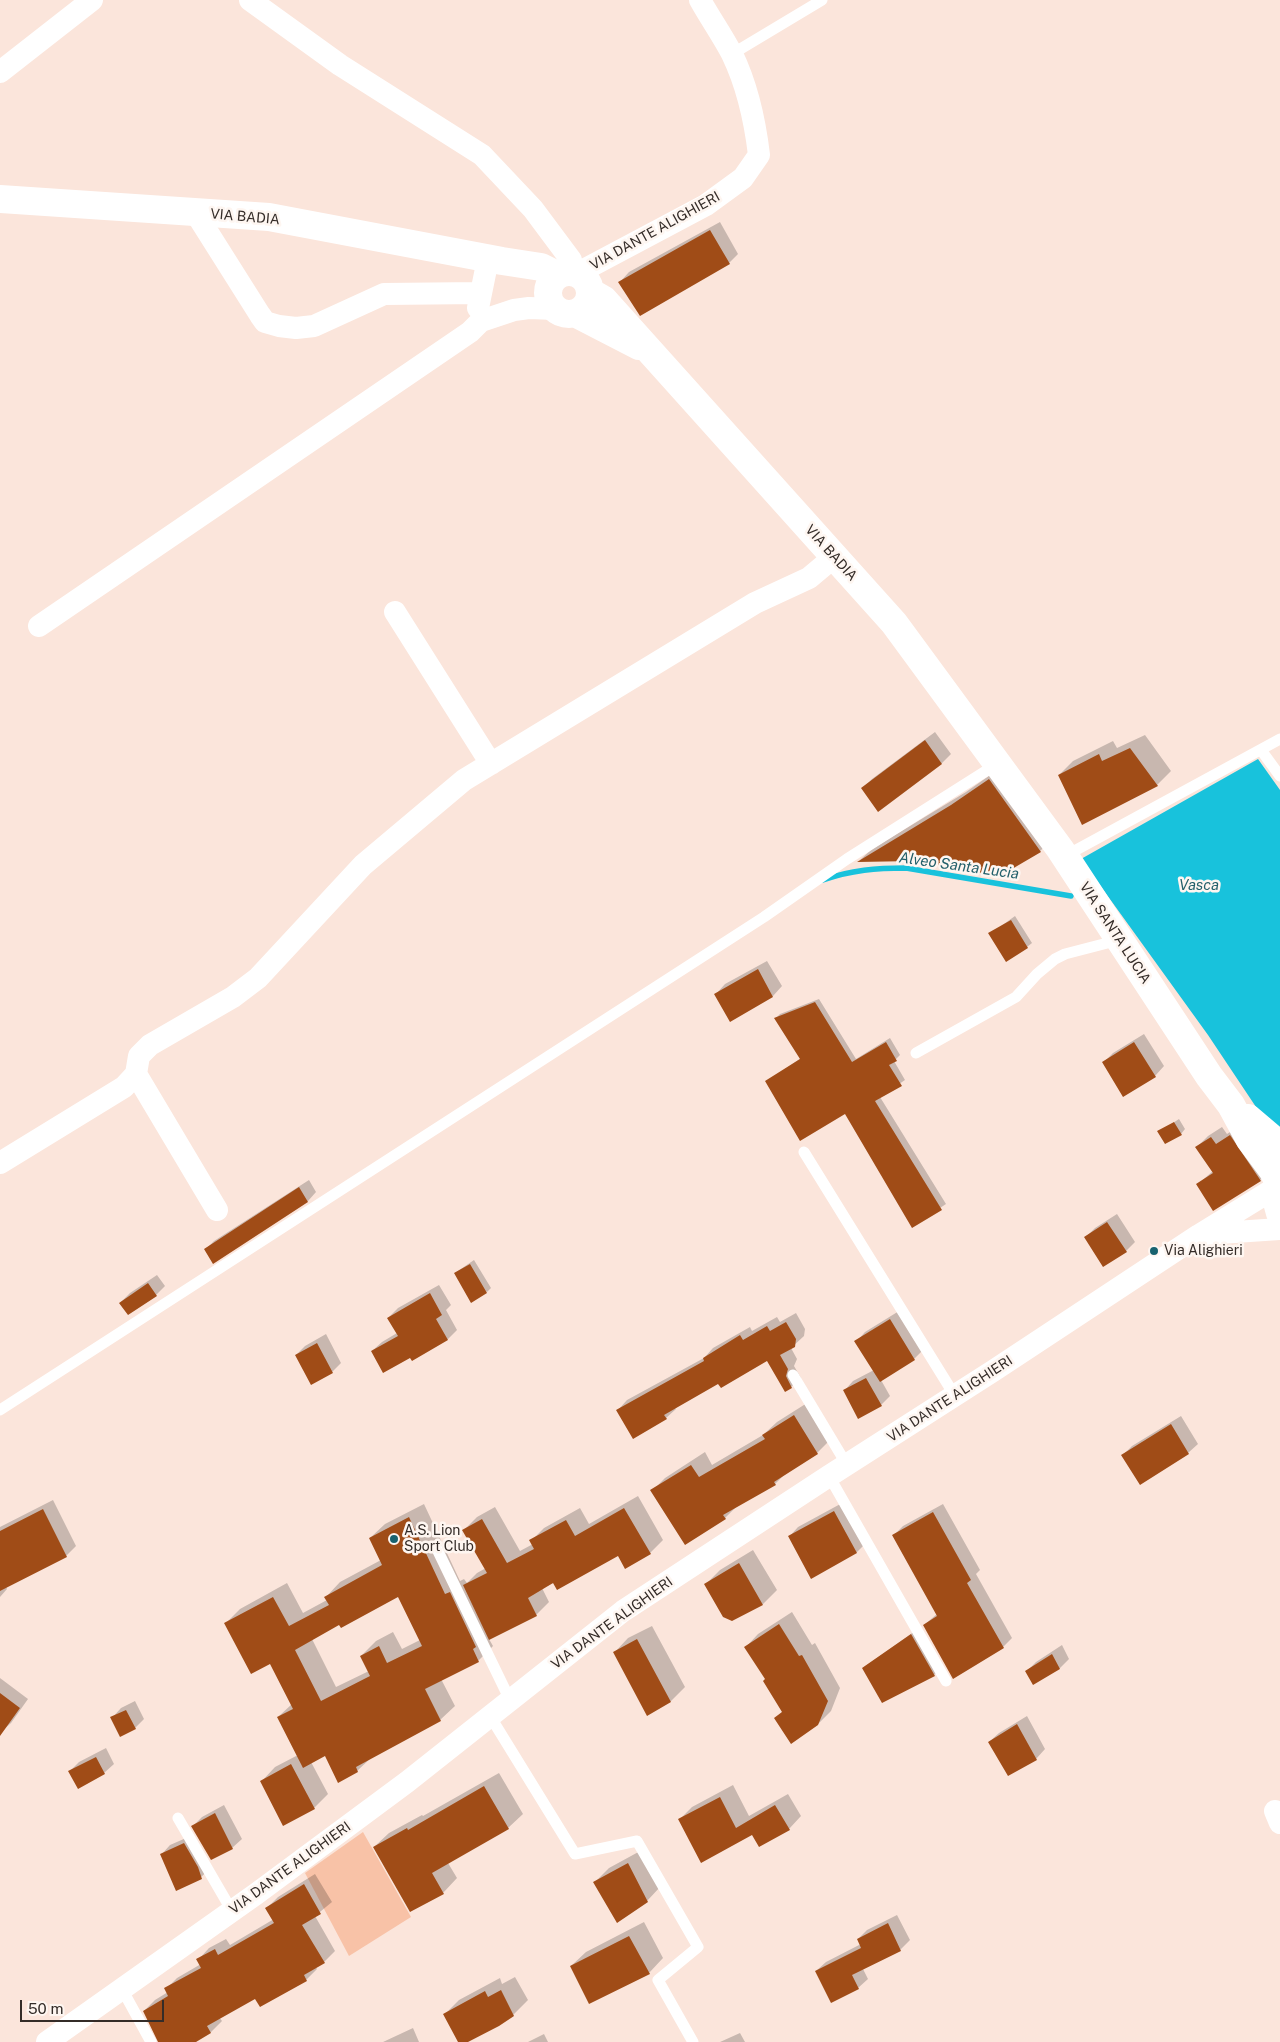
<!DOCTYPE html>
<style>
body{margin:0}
#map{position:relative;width:1280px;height:2042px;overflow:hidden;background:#fbe5db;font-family:"Public Sans",sans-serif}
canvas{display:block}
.scale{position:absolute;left:20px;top:2000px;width:144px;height:22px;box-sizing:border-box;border:2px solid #342c28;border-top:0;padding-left:6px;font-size:15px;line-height:18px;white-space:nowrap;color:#342c28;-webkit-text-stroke:4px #fef6f1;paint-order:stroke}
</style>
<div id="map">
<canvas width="1280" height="2042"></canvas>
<div class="scale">50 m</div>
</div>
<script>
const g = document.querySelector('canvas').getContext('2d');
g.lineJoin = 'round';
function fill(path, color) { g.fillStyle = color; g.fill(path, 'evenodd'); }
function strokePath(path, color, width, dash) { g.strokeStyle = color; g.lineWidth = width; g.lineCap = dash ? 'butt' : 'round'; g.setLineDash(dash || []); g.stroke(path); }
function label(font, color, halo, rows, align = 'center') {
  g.font = font + ' "Public Sans",sans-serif'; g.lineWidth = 5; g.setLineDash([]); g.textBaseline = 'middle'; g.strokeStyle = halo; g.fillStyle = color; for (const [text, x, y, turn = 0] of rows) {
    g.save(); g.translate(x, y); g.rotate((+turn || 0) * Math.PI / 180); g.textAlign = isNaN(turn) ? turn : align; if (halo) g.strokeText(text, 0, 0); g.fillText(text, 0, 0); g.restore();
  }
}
const green = new Path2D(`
 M363,1832l48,85 -62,39 -44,-83z`);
const water = new Path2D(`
 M1258,759l22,31v340l-16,-11 -56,-84 -127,-176z`);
const shadow = new Path2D(`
 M720,222l18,32 -9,9 -109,19 9,-10z
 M935,732l16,22 -9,9 -63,47 -16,-22 9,-9z
 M1145,735l26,36 -14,14 -98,-10 14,-14 40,-20 4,7z
 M1003,766l51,72 -14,13 -40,24 -86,-16 -54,1 12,-11 94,-57z
 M1015,916l17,27 -5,4 -37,-13z
 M767,961l15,25 -9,10 -43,24 -14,-26 9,-10z
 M819,999l37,60 34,-21 10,17 -6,6 11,19 -25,17 66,107 -33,22 -68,-114 -79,-30 35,-24 -25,-40 4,-4z
 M1144,1034l20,32 -9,10 -52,-13 10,-10z
 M1179,1119l6,10 -4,5 -22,-2z
 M1241,1125l30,44 -11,11 -62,4 15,-13 -16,-24 11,-11 14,-9 5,7z
 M309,1180l7,12 -8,9 -95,61 -8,-12 9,-9z
 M1117,1214l18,28 -9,9 -40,-14 9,-9z
 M474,1260l17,28 -4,4 -32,-19z
 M157,1275l8,11 -9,9 -36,8 10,-10z
 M439,1285l12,20 -5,5 11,20 -9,9 -36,21 -2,-4 -38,-5 10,-9 15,-9 -9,-15 10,-10z
 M899,1311l24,39 -9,9 -33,21 9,16 -9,9 -37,-14 9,-10 21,-11 -18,-28 9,-10z
 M796,1313l9,16 -1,7 -13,12 6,11 -3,7 7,12 -10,9 -23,-28 -49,23 -44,26 1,1 -10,9 -48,-8 9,-10 77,-42 9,-10 37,-21 2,4 25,-14 3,5z
 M326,1334l15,29 -9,9 -36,-17 9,-9z
 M807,1403l23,37 -13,13 -30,19 -12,12 -37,21 -13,13 -73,-27 13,-13 40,-26 7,13 51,-30 14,-13z
 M1181,1416l17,28 -10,9 -65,2 9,-9z
 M638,1496l25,44 -13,13 -32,2 -76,33 7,14 -13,13 -47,24 4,7 -15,15 -37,18 14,27 -15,14 -68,37 -15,14 -32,-17 -14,8 17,32 -14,14 -53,-26 14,-15 23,-12 -20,-38 14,-13 -22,-42 -45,-38 15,-15 47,-26 16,30 24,-13 -1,-3 14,-15 41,-22 -11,-22 15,-14 39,-20 36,77 4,-2 3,4 10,-10 9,-5 -22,-38 13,-13 18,-10 25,44 13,-7 -2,-3 13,-13 36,-20 9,16zM398,1596l22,44 -18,9 -9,-17 -17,9 -15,15 8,15 -33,16 -24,-48 28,-16z
 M53,1500l23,46 -10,10 -60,30 1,3 -7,8v-70z
 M844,1502l22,41 -9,9 -46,25 -22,-40 9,-10z
 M943,1504l37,66 -4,4 36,64 -9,9 -79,-22 13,-11 -44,-78 10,-10z
 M753,1550l24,40 -14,14 -31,16 -27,-35 15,-15z
 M792,1612l20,33 3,-2 25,45 -9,23 -13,13 -42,-6 7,-7 -17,-32 -20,-32 12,-13z
 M652,1626l33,61 -14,14 -23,13 -34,-61 14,-15z
 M915,1631l23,40 -4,4 -71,-7z
 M1062,1645l7,14 -9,9 -27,15 -6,-12 9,-9z
 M0,1678l28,21 -17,24 -11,10z
 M135,1701l9,18 -9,9 -23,-10 9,-10z
 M1027,1716l18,33 -9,10 -47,-17 10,-9z
 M106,1748l8,16 -10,9 -34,-2 9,-9z
 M499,1773l24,41 -15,14 -60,35 9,15 -14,15 -69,-46 15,-14 33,-18 1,1z
 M733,1785l16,31 39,-22 13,22 -12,13 -36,5 -73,-15 12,-12z
 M224,1805l18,34 -10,9 -39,-22 9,-9z
 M193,1835l18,33 -10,9 -40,-22 9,-10z
 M642,1850l19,36 -14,15 -52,-19 14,-14z
 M315,1874l17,28 -17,14 20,35 -11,11 -8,5 1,2 -11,11 -50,17 -37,20 3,4 -11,11 -17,10h-35l-15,-31 11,-11 13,-8 -2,-3 11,-11 24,-14 -3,-4 11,-12 17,-9 4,6 44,-26 -7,-11 11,-11z
 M897,1915l13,25 -10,10 -37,19 5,10 -10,9 -42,-17 10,-9 35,-18 -3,-5 9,-9z
 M644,1922l19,36 -14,15 -78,-7 15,-14z
 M515,1977l13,23 -15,15 -48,27h-6l-14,-28 14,-14 41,-22 2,6z
 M413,2028l6,14h-36z
 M740,2033l5,9h-25z
 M544,2034l4,8h-20z`);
const stream = new Path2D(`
 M823,880c28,-10 54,-12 83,-12l165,28`);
const building = new Path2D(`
 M710,230l20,34 -90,52 -22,-34z
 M925,740l17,24 -64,48 -17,-24z
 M1130,748l28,38 -76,39 -24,-50 41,-21 3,7z
 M989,779l52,73 -41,24 -86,-15 -57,1 94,-57z
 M1011,920l17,28 -22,14 -18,-29z
 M758,969l15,28 -43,25 -16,-28z
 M815,1002l37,60 34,-20 11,19 -8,4 13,21 -27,15 67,109 -30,18 -67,-114 -45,27 -35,-60 35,-22 -26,-41z
 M1134,1042l22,35 -33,20 -21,-35z
 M1174,1122l8,13 -17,9 -8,-13z
 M1230,1135l31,46 -48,30 -17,-27 17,-11 -18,-26 16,-10 5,7z
 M299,1187l9,15 -95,62 -9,-15z
 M1107,1222l20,30 -24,15 -19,-30z
 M470,1264l17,29 -16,10 -17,-30z
 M148,1283l9,13 -29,19 -9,-12z
 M430,1293l12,22 -6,4 12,21 -36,21 -2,-3 -27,15 -12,-22 27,-15 -11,-18z
 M890,1319l25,41 -35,22 -26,-41z
 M786,1322l10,17 -1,8 -15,8 8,14 -2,7 6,12 -7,4 -18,-31 -46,27 -3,-4 -54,31 3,4 -34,20 -17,-29 88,-49 -1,-3 37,-23 3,5 24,-14 3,5z
 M317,1343l16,30 -22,12 -16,-30z
 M866,1378l16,28 -24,13 -15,-29z
 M794,1415l24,39 -44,28 2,3 -53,30 3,4 -41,26 -35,-55 41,-25 8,12 66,-38 -3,-4z
 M1171,1424l18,30 -49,31 -19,-30z
 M624,1508l27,46 -26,15 -7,-13 -61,34 -4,-7 -25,15 9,18 -48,24 -26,-55 24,-12 -25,-43 20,-11 25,44 27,-14 -5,-9 37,-20 9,16z
 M43,1509l24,48 -67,34v-60z
 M834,1511l23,42 -46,26 -23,-43z
 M933,1512l38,68 -4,3 37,65 -51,31 -30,-54 14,-9 -45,-81z
 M409,1517l36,77 5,-2 26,55 -3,2 6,13 -54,27 16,32 -85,46 2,5 -20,11 -13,-27 -22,12 -26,-51 16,-8 -23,-45 -19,10 -27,-51 49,-26 16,29 40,-21 -5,-8 58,-32 -13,-27zM398,1597l24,49 -35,17 -8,-17 -19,10 10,20 -49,25 -26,-51 44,-25 2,3z
 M739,1563l24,42 -31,16 -9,-4 -19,-33z
 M779,1624l20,32 3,-1 26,46 -10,24 -27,19 -17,-26 8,-6 -19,-31 2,-2 -21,-32z
 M911,1634l24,42 -53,27 -20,-35z
 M637,1639l34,63 -24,14 -34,-64z
 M1052,1654l8,15 -27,16 -8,-14z
 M0,1693l20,15 -20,28z
 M126,1710l10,19 -16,8 -10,-20z
 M1017,1724l20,36 -29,16 -20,-34z
 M96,1757l9,17 -27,15 -10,-18z
 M291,1764l24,45 -32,17 -23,-45z
 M484,1786l25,43 -77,44 12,21 -34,18 -37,-65 34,-19 1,2z
 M720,1797l16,31 39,-23 15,25 -31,17 -7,-12 -51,28 -23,-44z
 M215,1813l18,36 -22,11 -20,-34z
 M184,1843l14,24 4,12 -26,12 -16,-37z
 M628,1863l20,39 -31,21 -24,-41z
 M304,1884l17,30 -19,11 23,38 -21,12 3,6 -47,26 -5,-8 -48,27 4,7 -15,9h-38l-15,-31 25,-15 -4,-8 37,-20 -5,-9 19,-10 3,6 56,-32 -9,-15z
 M888,1923l13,28 -49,24 7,14 -28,14 -16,-32 46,-23 -4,-9z
 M629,1936l21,38 -61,30 -19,-38z
 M501,1990l13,26 -15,10 -31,16h-10l-15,-28 42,-23 3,6z`);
const lane = new Path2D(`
 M732,54l90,-54
 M1261,750l19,26
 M1065,856l215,-117
 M916,1053l100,-56 21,-23 18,-15 10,-5 54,-14
 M804,1152l151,244
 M793,1375l54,90
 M0,1410l764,-493 83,-58 150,-95
 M829,1476l117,205
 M436,1547l74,153
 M490,1716l85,138 62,-13 61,106 -40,33 35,62
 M178,1818l54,93
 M122,1989l29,53`);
const street = new Path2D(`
 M250,0l90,65 142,90 51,54 38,51 1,12
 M0,72l92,-72
 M195,212l65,103 5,7 14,4 17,2 18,-2 70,-32 96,-1
 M578,273l128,-68 37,-27 16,-23c-4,-34 -12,-70 -27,-101 -10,-19 -22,-36 -32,-54
 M478,308l10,-49
 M395,612l96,152
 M39,626l431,-294 11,-11 33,-11 15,-2 26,1
 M136,1074l81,136
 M0,1163l124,-76 12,-13 3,-18 11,-11 83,-48 25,-19 105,-113 101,-85 291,-177 54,-25 25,-21
 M1205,1234l75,-5
 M1275,1811l5,12
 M47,2042l209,-148 151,-112 216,-171 206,-135 164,-105 206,-136 81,-50`);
const secondary = new Path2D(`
 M0,199l269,18 233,44 39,6 16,8
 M548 293a21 21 0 1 1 42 0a21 21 0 1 1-42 0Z
 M590,292l14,8 290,323 166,226 149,227 22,29 19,35 23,31 7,14
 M575,313l64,33
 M1248,1118l32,27
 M1280,1185l-3,17 3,11`);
const markers = [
 [1154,1251,5,"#18626f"],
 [394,1539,5,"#18626f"]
];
const streetNames = [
 ["VIA BADIA",245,217,5],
 ["VIA DANTE ALIGHIERI",655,231,-29],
 ["VIA BADIA",831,553,48],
 ["VIA SANTA LUCIA",1115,933,57],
 ["VIA DANTE ALIGHIERI",950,1399,-33],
 ["VIA DANTE ALIGHIERI",612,1623,-36],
 ["VIA DANTE ALIGHIERI",290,1868,-36]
];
const poiNames = [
 ["Via Alighieri",1164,1251],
 ["A.S. Lion",404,1531],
 ["Sport Club",404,1547]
];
const waterNames = [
 ["Alveo Santa Lucia",959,866,8],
 ["Vasca",1199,885]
];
fill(green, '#f8c2a7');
fill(water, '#18c2dc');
fill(shadow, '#0003');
strokePath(stream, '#18c2dc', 5.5);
fill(building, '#a04c17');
strokePath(lane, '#fff', 11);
strokePath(street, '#fff', 22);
strokePath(secondary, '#fff', 28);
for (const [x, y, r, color] of markers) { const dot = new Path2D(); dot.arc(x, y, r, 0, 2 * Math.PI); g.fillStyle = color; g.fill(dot); strokePath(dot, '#fef6f1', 2); }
label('14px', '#342c28', '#fef6f1', streetNames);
label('14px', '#342c28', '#fef6f1', poiNames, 'left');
label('italic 15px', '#24606b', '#fef6f1', waterNames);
</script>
